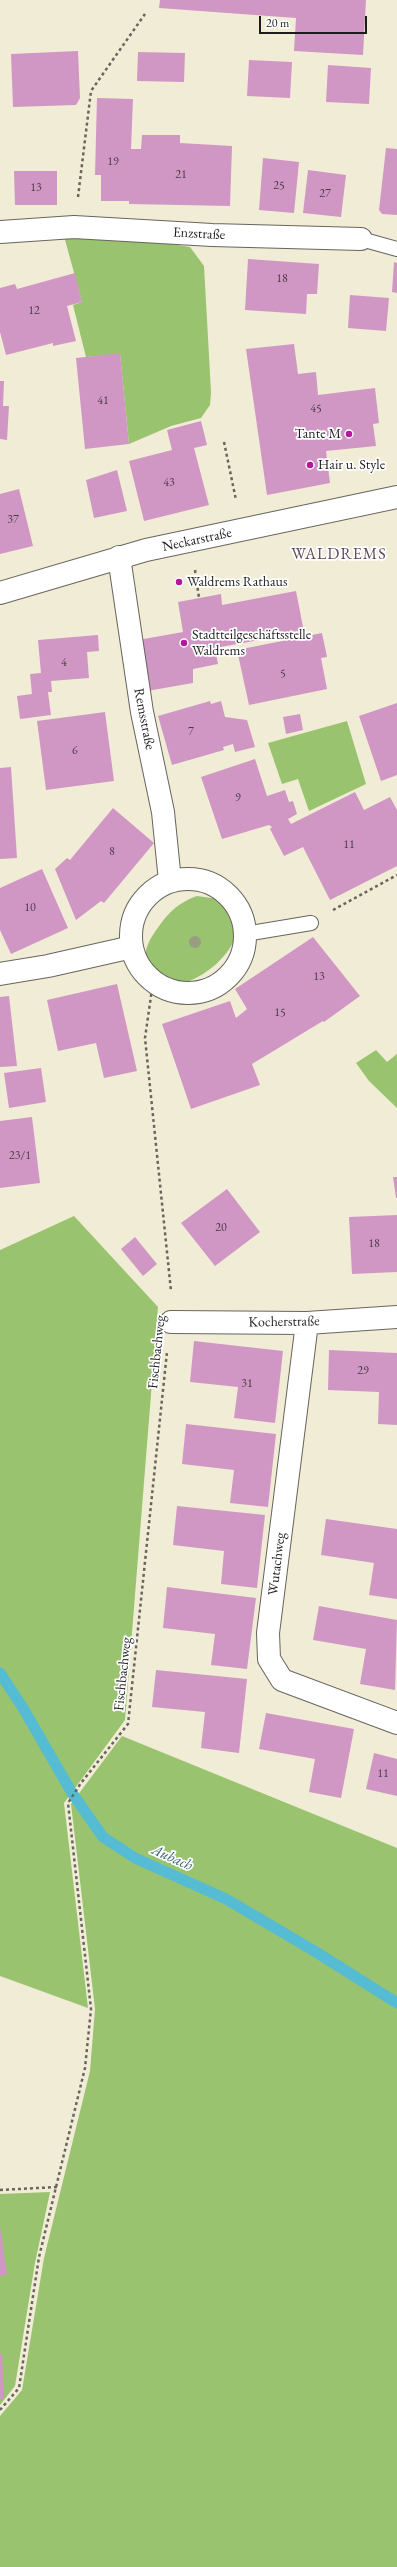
<!DOCTYPE html>
<meta charset="utf-8">
<style>
body{margin:0}
#map{position:relative;width:397px;height:2567px;overflow:hidden;background:#f1ecd6;font-family:"EB Garamond",serif}
canvas{display:block}
.scale{position:absolute;left:259px;top:16px;width:108px;height:18px;box-sizing:border-box;border:2px solid #1c1c1c;border-top:0;padding-left:5px;font-size:12px;line-height:14px;white-space:nowrap;color:#1c1c1c;-webkit-text-stroke:3px #fff;paint-order:stroke}
</style>
<div id="map">
<canvas width="397" height="2567"></canvas>
<div class="scale">20 m</div>
</div>
<script>
const g = document.querySelector('canvas').getContext('2d');
g.lineJoin = 'round';
function fill(path, color) { g.fillStyle = color; g.fill(path, 'evenodd'); }
function strokePath(path, color, width, dash) { g.strokeStyle = color; g.lineWidth = width; g.lineCap = dash ? 'butt' : 'round'; g.setLineDash(dash || []); g.stroke(path); }
function label(font, color, halo, rows, align = 'center') {
  g.font = font + ' "EB Garamond",serif'; g.lineWidth = 3.5; g.setLineDash([]); g.textBaseline = 'middle'; g.strokeStyle = halo; g.fillStyle = color; for (const [text, x, y, turn = 0] of rows) {
    g.save(); g.translate(x, y); g.rotate((+turn || 0) * Math.PI / 180); g.textAlign = isNaN(turn) ? turn : align; if (halo) g.strokeText(text, 0, 0); g.fillText(text, 0, 0); g.restore();
  }
}
const green = new Path2D(`
 M64,236l101,7 25,4 14,19 7,126 -1,13 -9,13 -30,8 -42,18 -9,-90 -34,3 -13,-52 9,-3z
 M347,721l19,63 -57,27 -11,-32 -16,5 -14,-41z
 M197,896l28,4c3,4 8,7 10,11 21,38 -67,105 -88,56 -4,-10 -1,-20 4,-29 13,-20 23,-34 46,-42z
 M376,1050l11,12 10,-8v54l-28,-27 -13,-18z
 M74,1216l84,91 -33,413 -61,83 24,205 -88,-32v-726z
 M122,1736l275,112v719h-397v-151l22,-26 22,-132 46,-187 5,-62 -24,-205z
 M50,2192l-15,71 -20,123 -15,19v-211z`);
const stream = new Path2D(`
 M0,1673l23,35 49,85 31,44 32,21 91,41 90,53 81,51`);
const building = new Path2D(`
 M160,0h206l-3,55 -69,-4 2,-33 -137,-10z
 M78,51l2,47 -4,7 -63,2 -2,-53z
 M138,52l47,1 -1,29 -47,-1z
 M249,60l43,2 -2,36 -43,-2z
 M328,65l43,3 -2,36 -43,-2z
 M97,98l36,1 -2,50h10l1,-14h38v8l52,3 -2,60 -101,-2v-3h-28v-26h-6z
 M386,148l11,1v66l-15,-1 -3,-4z
 M263,158l36,4 -5,51 -35,-3z
 M308,170l38,5 -5,42 -38,-4z
 M14,171h43v34h-42z
 M248,259l71,5 -2,30h-10l-1,20 -61,-4z
 M394,262l3,1v30l-5,-1z
 M75,273l7,29 -15,4 9,35 -23,5v-3l-47,12 -6,-23v-44l15,-4 2,5z
 M350,295l39,3 -3,33 -38,-3z
 M294,344l4,30 18,-2 2,23 57,-7 4,35 -6,1 3,22 -50,5 4,32 -63,12 -21,-146z
 M120,353l9,91 -44,5 -9,-91z
 M0,381h4l-1,25h6l-2,34 -7,-1z
 M201,421l6,24 -13,3 15,57 -65,16 -15,-60 43,-11 -5,-20z
 M117,470l10,41 -33,7 -8,-38z
 M19,489l14,57 -33,8v-60z
 M296,591l8,41 -89,16 3,16 -25,5v14l-46,8 -9,-51 45,-8 -5,-30 43,-8 1,11z
 M322,633l5,24 -6,1 6,31 -78,16 -12,-55z
 M98,635l1,16 -12,1 2,26 -38,3 1,11h-4l3,23 -31,4 -3,-23 15,-2 -2,-20 11,-1 -3,-33z
 M210,701l1,3 10,-3 4,16 22,3 8,27 -20,5 -2,-8 -10,3 1,3 -52,15 -14,-49z
 M397,703v72l-16,6 -22,-65z
 M105,712l9,69 -68,9 -9,-69z
 M300,714l3,16 -17,4 -3,-17z
 M255,759l12,37 18,-6 4,12 4,-1 4,13 -9,5 3,5 64,-32 9,18 26,-13 7,13v56l-67,34 -27,-53 -19,9 -14,-27 2,-2 -3,-2 -47,14 -21,-62z
 M11,767l6,91 -17,1v-91z
 M113,808l41,35 -50,60 -3,-2 -25,19 -21,-51 12,-11 3,2z
 M42,869l26,59 -57,26 -11,-24v-42z
 M313,937l47,59 -36,26 -1,-1 -71,43 8,21 -69,24 -29,-85 68,-23 6,17 11,-9 -12,-20z
 M117,984l20,87 -33,7 -8,-35 -38,8 -11,-51z
 M9,996l8,70 -17,1v-70z
 M41,1068l5,34 -37,6 -5,-35z
 M32,1117l8,66 -40,5v-67z
 M393,1177h4v21h-1z
 M227,1189l33,43 -45,34 -34,-43z
 M397,1215v57l-45,2 -3,-57z
 M135,1237l22,27 -14,12 -22,-27z
 M194,1341l89,10 -8,72 -41,-5 4,-31 -48,-5z
 M329,1350l68,3v72l-19,-1 1,-32 -51,-2z
 M186,1424l90,10 -8,73 -38,-4 4,-33 -52,-6z
 M177,1506l88,9 -8,73 -36,-4 3,-33 -51,-6z
 M326,1519l71,10v70l-28,-4 5,-32 -53,-8z
 M167,1587l89,11 -9,71 -36,-4 4,-31 -52,-6z
 M319,1606l78,14 -2,70 -35,-6 6,-35 -53,-9z
 M156,1670l91,9 -8,74 -38,-5 4,-36 -53,-5z
 M266,1713l88,16 -13,69 -32,-6 6,-33 -56,-10z
 M374,1753l23,6v37l-31,-7z
 M0,2226l7,49 -7,1z
 M0,2354h2l2,45h-4z`);
const path = new Path2D(`
 M78,197l13,-106 54,-77
 M224,442l12,58
 M195,570l4,28
 M333,910l64,-35
 M153,982l-8,56 26,253
 M0,2190l57,-3
 M0,2410l19,-22 20,-131 46,-189 6,-59 -23,-206 13,-20 47,-59 39,-372`);
const service = new Path2D(`
 M361,239l36,10
 M245,934l66,-11`);
const minor = new Path2D(`
 M0,232l74,-5 138,8 149,4
 M119,557l23,155 21,100 7,69
 M131 936a57 57 0 1 1 114 0a57 57 0 1 1-114 0Z
 M0,974l48,-8 84,-19
 M171,1322l136,1 90,-6
 M307,1323l-39,310 1,26 13,21 115,43`);
const tertiary = new Path2D(`
 M0,593l146,-43 251,-53`);
const trees = [
 [195,942]
];
const markers = [
 [349,434,4,"#b5179e"],
 [310,465,4,"#b5179e"],
 [179,582,4,"#b5179e"],
 [184,643,4,"#b5179e"]
];
const numberNames = [
 ["19",113,162],
 ["21",181,175],
 ["25",279,186],
 ["13",36,188],
 ["27",325,194],
 ["18",282,279],
 ["12",34,311],
 ["41",103,401],
 ["45",316,409],
 ["43",169,483],
 ["37",13,520],
 ["4",64,663],
 ["5",283,674],
 ["7",191,732],
 ["6",75,751],
 ["9",238,798],
 ["11",349,845],
 ["8",112,852],
 ["10",30,908],
 ["13",319,977],
 ["15",280,1013],
 ["23/1",20,1156],
 ["20",221,1228],
 ["18",374,1244],
 ["29",363,1371],
 ["31",247,1384],
 ["11",383,1774]
];
const streetNames = [
 ["Enzstraße",199,234,3],
 ["Neckarstraße",197,540,-12],
 ["Remsstraße",144,719,79],
 ["Kocherstraße",284,1322,-1],
 ["Fischbachweg",157,1352,-84],
 ["Wutachweg",277,1564,-83],
 ["Fischbachweg",123,1674,-84]
];
const poiNames = [
 ["Tante M",341,434,"right"],
 ["Hair u. Style",318,465],
 ["Waldrems Rathaus",187,582],
 ["Stadtteilgeschäftsstelle",192,635],
 ["Waldrems",192,651]
];
const waterNames = [
 ["Aubach",172,1858,24]
];
const quarterNames = [
 ["WALDREMS",339,555]
];
fill(green, '#99c36f');
strokePath(stream, '#55bcd3', 11);
fill(building, '#d097c4');
strokePath(service, '#67655d', 16);
strokePath(minor, '#67655d', 24);
strokePath(tertiary, '#67655d', 24);
strokePath(path, '#67655d', 2.5, [3, 3]);
strokePath(service, '#fff', 14);
strokePath(minor, '#fff', 22);
strokePath(tertiary, '#fff', 22);
g.fillStyle = '#979e82';
for (const [x, y] of trees) { g.beginPath(); g.arc(x, y, 6, 0, 2 * Math.PI); g.fill(); }
for (const [x, y, r, color] of markers) { const dot = new Path2D(); dot.arc(x, y, r, 0, 2 * Math.PI); g.fillStyle = color; g.fill(dot); strokePath(dot, '#fff', 1.5); }
label('12px', '#493b46', null, numberNames);
label('14px', '#1c1c1c', '#fff', streetNames);
label('14px', '#1c1c1c', '#fff', poiNames, 'left');
label('italic 15px', '#36646e', '#fff', waterNames);
g.letterSpacing = '1px';
label('16px', '#5b4757', '#fff', quarterNames);
g.letterSpacing = '0px';
</script>
